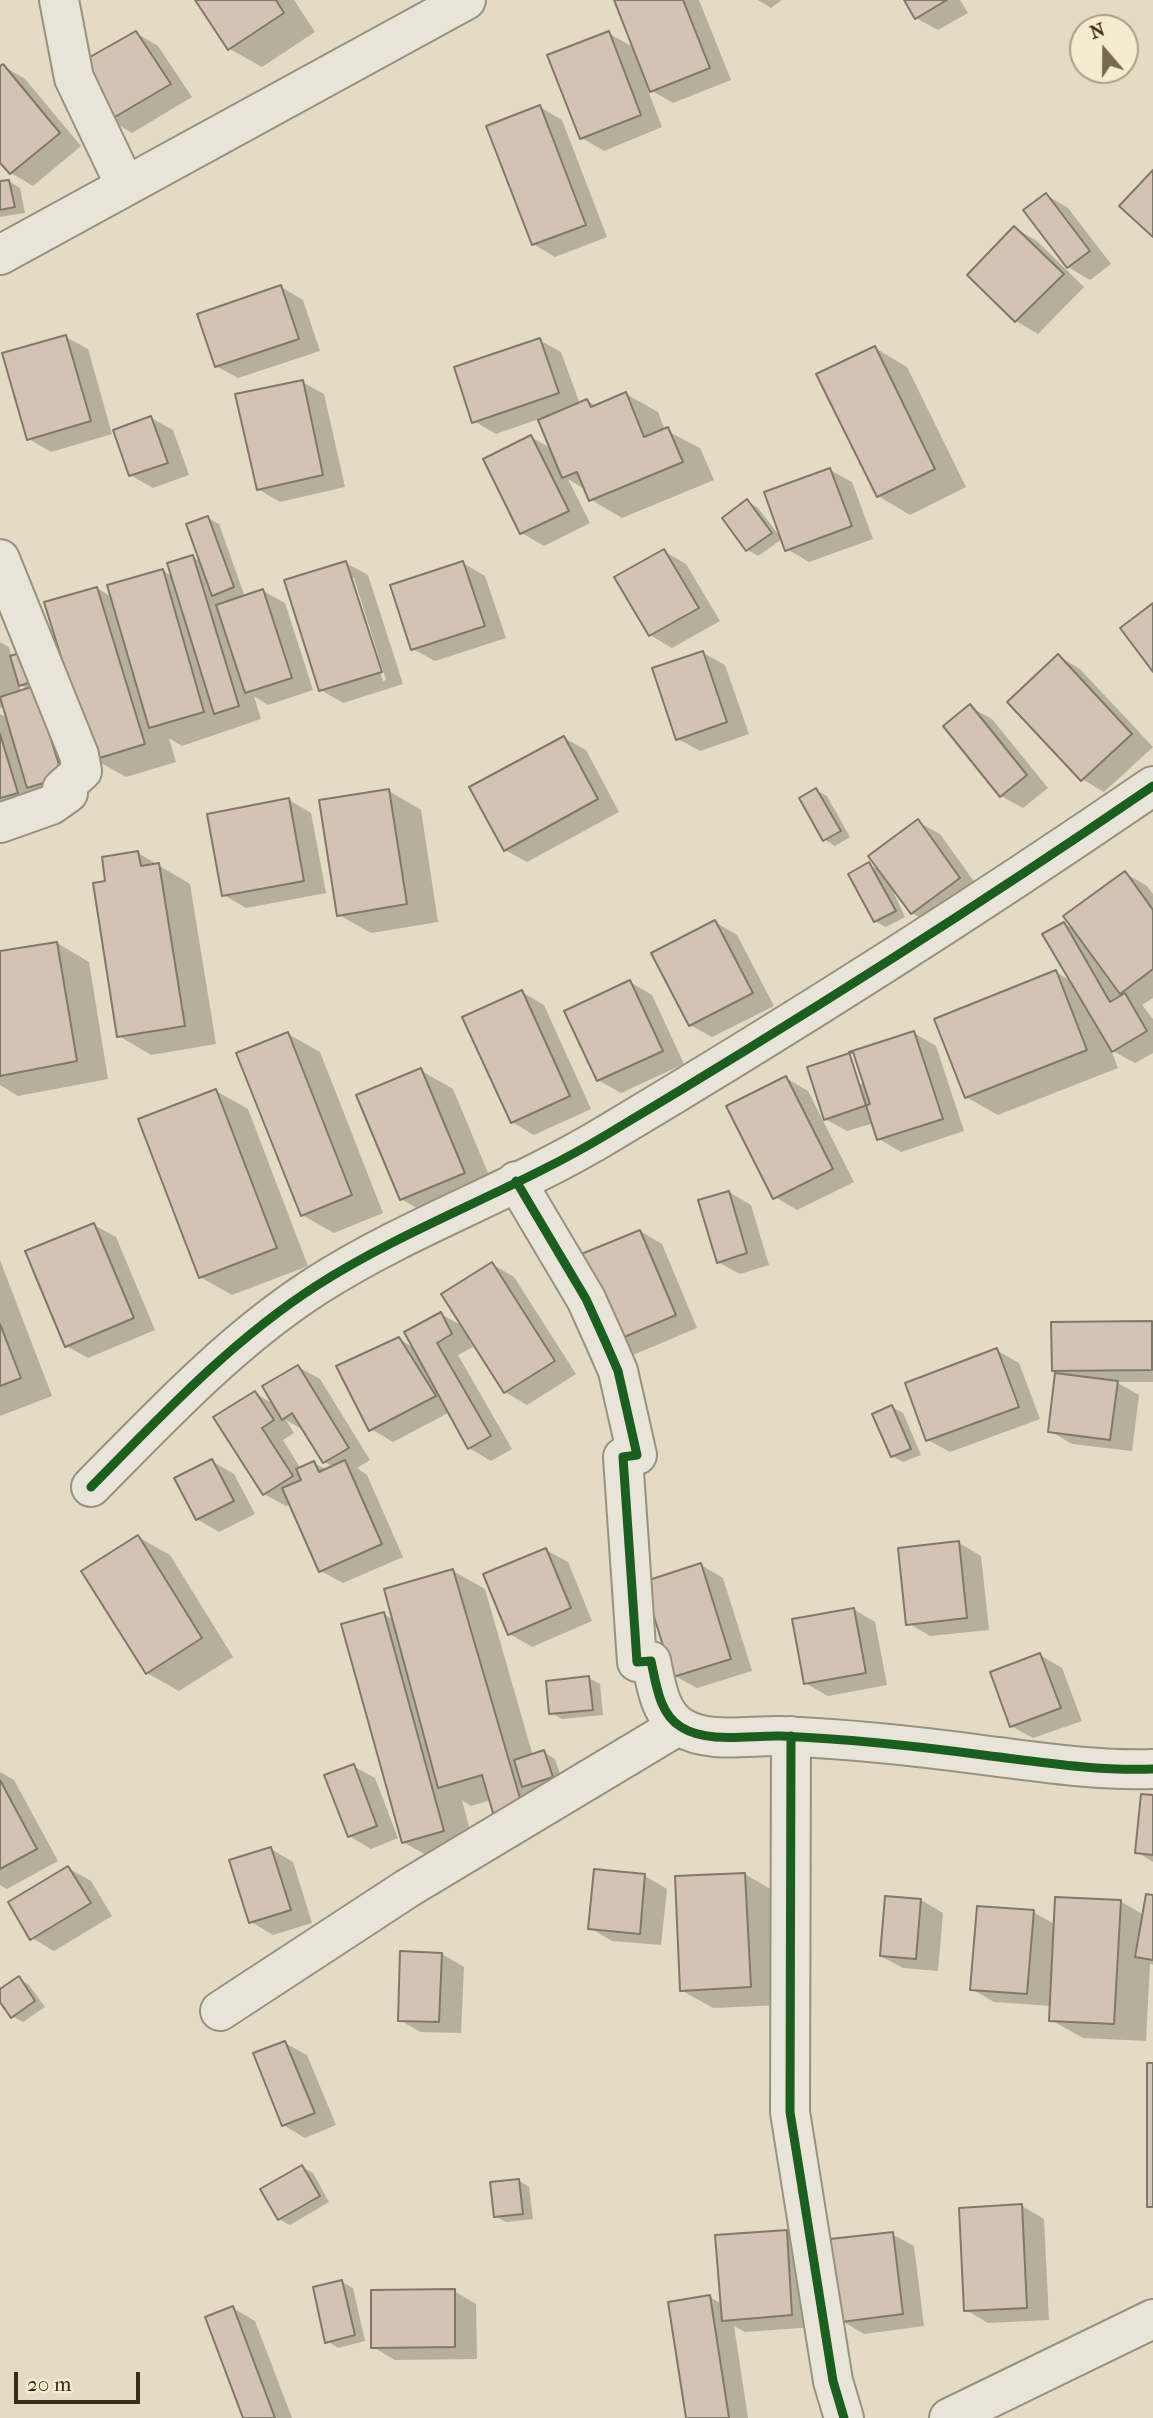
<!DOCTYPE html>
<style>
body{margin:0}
#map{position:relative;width:1153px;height:2418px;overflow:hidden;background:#e3dbc3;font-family:"IM FELL French Canon",serif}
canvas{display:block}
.north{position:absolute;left:1069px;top:14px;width:70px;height:70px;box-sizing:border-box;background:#f5ecd0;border:2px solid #ab9e84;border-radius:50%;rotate:340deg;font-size:19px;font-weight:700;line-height:28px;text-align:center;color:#3c2a12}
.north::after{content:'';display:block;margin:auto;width:24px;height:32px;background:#766850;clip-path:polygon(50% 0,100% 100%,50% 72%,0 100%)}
.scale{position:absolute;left:14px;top:2372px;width:126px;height:32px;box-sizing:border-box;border:4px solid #3c2a12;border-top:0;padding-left:9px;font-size:21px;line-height:24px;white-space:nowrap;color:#3c2a12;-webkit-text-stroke:5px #f5ecd0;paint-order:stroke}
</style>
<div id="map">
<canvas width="1153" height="2418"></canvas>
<div class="north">N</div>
<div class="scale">20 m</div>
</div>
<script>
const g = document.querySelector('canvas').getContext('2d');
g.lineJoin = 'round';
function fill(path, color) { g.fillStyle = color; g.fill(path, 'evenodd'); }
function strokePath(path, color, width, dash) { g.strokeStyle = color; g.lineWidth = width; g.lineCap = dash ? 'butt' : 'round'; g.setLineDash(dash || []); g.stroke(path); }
const shadow = new Path2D(`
 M197,0h97l21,32 -53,35 -32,-18z
 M616,0h83l32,80 -58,23 -26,-15 15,39 -58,24 -22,-13 26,-105 27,15z
 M758,0h24l-11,8z
 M906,0h54l8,13 -30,17 -22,-12z
 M136,33l22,13 34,51 -60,36 -22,-13z
 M3,66l22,13 56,67 -48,40 -22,-13 -11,-13v-91z
 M540,107l22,13 45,117 -52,20 -22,-13z
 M9,181l11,7 5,25 -25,4v-34z
 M1046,195l22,13 43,56 -21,16 -22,-13z
 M1015,228l22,13 47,46 -46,47 -22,-13 -47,-46z
 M281,287l22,13 17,51 -82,27 -22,-12z
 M66,337l22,12 24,85 -61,18 -22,-13z
 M539,340l22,12 19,52 7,-3 9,5 30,-12 32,18 7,18 35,18 14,32 -92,38 -32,-19 -4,-9 -18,-11 22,44 -46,23 -22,-13 9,-96 21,12 -13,-30 -43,15 -22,-13z
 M875,348l32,19 59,120 -56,28 -32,-19z
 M302,382l22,12 21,93 -65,15 -22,-13z
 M151,418l22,12 16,45 -36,13 -23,-13z
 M830,470l22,12 21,57 -64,23 -22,-13z
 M748,502l10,6 24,31 -24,17 -10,-6 -24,-31z
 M208,518l11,6 26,73 18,-6 22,12 28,87 -45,15 -14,-9 7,23 -79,27 -13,-8 7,24 -50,15 -32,-18 3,-171 16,10 49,-28 11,7 20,-20 8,5z
 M664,551l22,13 34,57 -48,27 -22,-13z
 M346,563l22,12 35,109 -60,19 -22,-13zM350,578h4l32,102 -3,1z
 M463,563l22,13 21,62 -71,23 -22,-12z
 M0,642l9,5 3,11 24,31 48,100 -33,11 -16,-10 4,15 -39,12v-103l6,3 -3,-10 -3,1zM19,684l10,6 -8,2z
 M703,653l22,12 24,69 -49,17 -22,-12z
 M1058,656l22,13 73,78 -49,45 -22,-13z
 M970,707l22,12 56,69 -25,20 -22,-12z
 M564,738l22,12 33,62 -92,50 -22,-12z
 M816,790l11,6 23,41 -15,9 -11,-7z
 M389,791l32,19 17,112 -67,11 -32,-18z
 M289,800l22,13 15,80 -80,15 -22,-13z
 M918,822l22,12 41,57 -47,35 -22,-13 -25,-35 18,39 -19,10 -11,-6 -6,-57 13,8z
 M138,853l52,31 26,160 -65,11 -32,-19 -12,-153z
 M1125,873l22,13 6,8v104l-11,7 11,14v34l-18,10 -24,-13 7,18 -120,47 -32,-18 90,-125 16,10 -8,-58 11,6z
 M715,922l22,13 37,71 -62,31 -22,-12z
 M57,943l32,19 19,117 -90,17 -18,-11v-132z
 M630,982l22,13 32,69 -63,29 -23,-13z
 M522,992l22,13 47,104 -57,26 -22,-13z
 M914,1033l22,13 28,85 -63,21 -22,-13 -5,-16 -27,8 -22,-12z
 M288,1034l32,18 63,161 -49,20 -32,-18z
 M420,1070l33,19 43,103 -62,26 -33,-19z
 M786,1078l22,13 46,91 -57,28 -22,-13z
 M216,1091l32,18 60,157 -76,29 -32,-18z
 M729,1192l22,13 18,60 -29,9 -22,-12z
 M94,1225l22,12 39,93 -67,28 -22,-12z
 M640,1231l22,13 35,84 -64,27 -22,-13z
 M0,1260l52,136 -52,20z
 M492,1264l22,13 62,97 -49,31 -22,-13 -33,-53 -3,2 4,6 -15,8 54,94 -21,12 -22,-13 -19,-36 -57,30 -22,-13 28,-90 15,9 27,-34 23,13z
 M1152,1323l1,59h-37l23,13 -7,56 -60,-7 -22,-13 15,-55 -11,-6z
 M996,1350l23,13 21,56 -90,33 -22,-12z
 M298,1367l22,12 50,81 -13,8 10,7 36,82 -60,26 -22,-12 -30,-67 -5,2 -22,-12 -9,-101 20,12zM286,1420l19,11 19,31 10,5 -7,3 -13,-7 -13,6 -18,-29 11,-7z
 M892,1407l11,6 18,42 -18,7 -11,-6z
 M212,1461l22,13 21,40 -36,18 -22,-13z
 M138,1537l32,18 63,102 -54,34 -32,-18z
 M959,1543l22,13 8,74 -59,6 -22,-13z
 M546,1550l22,12 24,59 -60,26 -22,-13z
 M701,1565l22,13 29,93 -55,17 -22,-12z
 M453,1571l32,18 48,167 11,-4 11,7 8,24 -36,48 -32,-19 -4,-12 -20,6 -9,-6 13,49 -40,11 -32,-18 -19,-228 10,6z
 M853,1609l22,13 12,63 -59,11 -23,-13z
 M1040,1655l22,13 20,53 -49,17 -22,-12z
 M589,1678l11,6 3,31 -41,4 -11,-6z
 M353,1766l22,12 23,60 -27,11 -22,-13z
 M0,1772l14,8 44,81 -51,28 -7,-4z
 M1153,1797v65l-16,-10z
 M271,1849l22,13 19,61 -39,12 -22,-13z
 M68,1868l23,13 21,35 -58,35 -22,-13z
 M745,1874l32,19 5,112 -69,3 -32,-18z
 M645,1876l22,13 -6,56 -49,-4 -22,-13z
 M1153,1897v68l-3,-2 -4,78 -63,-3 -32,-18 1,-14 -58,-4 -22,-13 61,-77 23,13 64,-24 24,14z
 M921,1900l22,13 -5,58 -35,-3 -22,-12z
 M442,1954l22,13 -3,66 -40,-1 -22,-12z
 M19,1978l10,7 16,22 -22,15 -11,-6 -12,-17v-8z
 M285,2043l22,12 29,70 -31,13 -22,-13z
 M302,2167l11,6 16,29 -39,23 -11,-6z
 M518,2180l11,7 4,32 -27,3 -11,-6z
 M1022,2206l22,13 5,101 -61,3 -22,-13z
 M786,2232l22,12 6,83 -69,5 -11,-6 14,92h-60l22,-121 12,7z
 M892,2234l22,12 10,80 -60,8 -22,-13z
 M342,2282l11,6 12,53 -27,7 -11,-7z
 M454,2291l22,13 1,55 -82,1 -22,-13z
 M233,2308l22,13 37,97h-47z`);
const building = new Path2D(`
 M195,0h81l8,13 -56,37z
 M614,0h69l27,68 -60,24z
 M904,0h43l-32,19z
 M136,31l35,53 -63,37 -34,-55z
 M609,31l32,84 -61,24 -33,-84z
 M3,64l57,69 -50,41 -10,-11v-97z
 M540,105l46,120 -54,20 -46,-119z
 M1153,170v67l-34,-31z
 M9,180l6,27 -15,3v-29z
 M1046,193l44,58 -23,17 -44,-58z
 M1014,226l50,48 -49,48 -48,-47z
 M281,285l18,54 -84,28 -18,-53z
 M66,335l25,86 -64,19 -25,-87z
 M540,338l19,55 -87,30 -18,-56z
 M875,346l60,123 -58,28 -61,-123z
 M303,380l20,95 -66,15 -22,-96z
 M626,392l18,45 24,-10 15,35 -94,39 -12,-29 -15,6 -24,-58 49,-21 4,8z
 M151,416l17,47 -39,13 -16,-46z
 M531,435l38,76 -49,23 -37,-75z
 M830,468l22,58 -67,25 -21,-59z
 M747,499l25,34 -26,18 -24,-33z
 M208,516l26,71 -22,9 -26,-72z
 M664,549l35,59 -50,28 -35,-59z
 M193,555l46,151 -25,8 -47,-151z
 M346,561l36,111 -63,19 -35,-111z
 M463,561l22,65 -74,24 -21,-65z
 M163,569l41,143 -55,16 -42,-143z
 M97,587l48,157 -52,16 -49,-158z
 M263,589l29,89 -47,15 -29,-88z
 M1153,603v69l-33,-44z
 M29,650l8,30 -18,6 -9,-30z
 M703,651l24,71 -51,18 -24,-72z
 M1058,654l74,80 -51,47 -74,-79z
 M34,686l29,91 -36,11 -27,-91z
 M970,704l57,71 -27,22 -57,-71z
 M0,734l18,59 -18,5z
 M564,736l34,63 -94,52 -35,-64z
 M816,788l25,43 -18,10 -24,-43z
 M389,789l18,115 -70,12 -18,-116z
 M289,798l15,83 -82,15 -15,-82z
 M918,819l42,59 -49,36 -43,-58z
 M138,851l3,15 18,-3 26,163 -68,11 -24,-154 12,-2 -3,-24z
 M869,862l27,49 -22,11 -26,-48z
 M1125,871l28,39v59l-33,25 -57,-78z
 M715,920l38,73 -64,33 -38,-73z
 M1064,922l46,80 15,-9 22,38 -35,21 -70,-118z
 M57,942l20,119 -77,15v-125z
 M1056,970l31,80 -122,48 -31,-79z
 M630,980l33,71 -66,30 -33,-70z
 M522,990l48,106 -59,27 -49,-106z
 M914,1031l29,88 -66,21 -28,-88z
 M288,1032l64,163 -51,21 -65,-163z
 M853,1052l17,52 -46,16 -17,-53z
 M421,1068l44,105 -65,27 -44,-105z
 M786,1076l47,93 -60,30 -47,-93z
 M216,1089l61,159 -78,30 -61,-159z
 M729,1191l18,62 -30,10 -19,-63z
 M94,1223l40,95 -69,29 -40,-96z
 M640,1230l36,85 -66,28 -36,-86z
 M492,1262l63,99 -51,32 -63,-99z
 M441,1312l11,22 -15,9 54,93 -23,13 -64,-117z
 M1152,1321v49l-100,1 -1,-49z
 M0,1324l21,54 -21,8z
 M399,1337l37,59 -67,35 -33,-65z
 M997,1348l22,59 -93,34 -21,-58z
 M298,1365l51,83 -26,15 -31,-50 -10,7 -20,-34z
 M1055,1373l63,8 -8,59 -62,-8z
 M255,1391l19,29 -12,8 31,48 -30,19 -50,-78z
 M892,1405l19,44 -20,8 -19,-43z
 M212,1459l22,42 -38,19 -22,-42z
 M345,1460l37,84 -63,28 -37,-84 19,-8 -5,-11 18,-8 5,11z
 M138,1535l64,103 -56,36 -65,-103z
 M959,1541l8,77 -61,7 -8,-77z
 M546,1548l25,60 -63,27 -25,-61z
 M701,1563l30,96 -58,18 -30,-95z
 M453,1569l69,236 -29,8 -11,-38 -44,13 -54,-199z
 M854,1608l12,65 -62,11 -12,-65z
 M384,1612l60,219 -42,12 -61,-219z
 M1040,1653l21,55 -51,19 -20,-55z
 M589,1676l4,34 -44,4 -3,-33z
 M544,1750l9,27 -31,10 -8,-27z
 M354,1764l23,62 -29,11 -24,-62z
 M0,1780l37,69 -37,20z
 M1141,1794l12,1v60l-18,-2z
 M271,1847l20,63 -42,13 -20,-63z
 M68,1866l23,37 -61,37 -22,-38z
 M594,1869l51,5 -5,60 -52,-5z
 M745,1873l6,114 -71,4 -5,-115z
 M1146,1894l7,1v65l-18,-3z
 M885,1896l36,3 -5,60 -36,-3z
 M1055,1897l66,3 -7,124 -65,-3z
 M977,1906l57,4 -7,84 -57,-4z
 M400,1951l42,2 -3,69 -41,-1z
 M19,1976l16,25 -24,17 -11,-16v-13z
 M285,2041l30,72 -33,13 -29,-73z
 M1147,2063h6v144h-6z
 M302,2165l18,31 -42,24 -18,-31z
 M519,2179l4,35 -29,3 -4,-35z
 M1022,2204l5,104 -63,3 -5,-103z
 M787,2230l5,85 -70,6 -7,-86z
 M893,2232l10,82 -62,8 -11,-83z
 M342,2280l13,55 -30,8 -12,-56z
 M455,2289v58l-84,1v-58z
 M710,2295l19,123h-43l-18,-116z
 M233,2306l42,112h-32l-38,-101z`);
const street = new Path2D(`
 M59,0l15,78 51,107
 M0,255l466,-255
 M0,559l79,196 3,16 -20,18 6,4 -17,12 -51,18
 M516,1181l70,118 19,42 13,30 19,84 -14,2 14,205 14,-1c5,22 8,53 30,66 27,17 69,8 100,9 67,3 135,10 202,19 57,7 113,16 170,14
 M91,1487c70,-71 141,-147 225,-201 92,-59 197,-95 290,-151 186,-111 369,-227 547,-349
 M791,1736l-1,376 43,269 11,37
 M220,2011l188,-123 270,-162
 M949,2418l204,-99`);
const cycleway = new Path2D(`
 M516,1181l70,118 19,42 13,30 19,84 -14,2 14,205 14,-1c5,22 8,53 30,66 27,17 69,8 100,9 67,3 135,10 202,19 57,7 113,16 170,14
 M91,1487c70,-71 141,-147 225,-201 92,-59 197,-95 290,-151 186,-111 369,-227 547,-349
 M791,1736l-1,376 43,269 11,37`);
fill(shadow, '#0003');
fill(building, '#d4c3b4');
strokePath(building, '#7f7969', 2);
strokePath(street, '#989180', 42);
strokePath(street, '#e8e4d8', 38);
strokePath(cycleway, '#1b5e20', 9);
</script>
